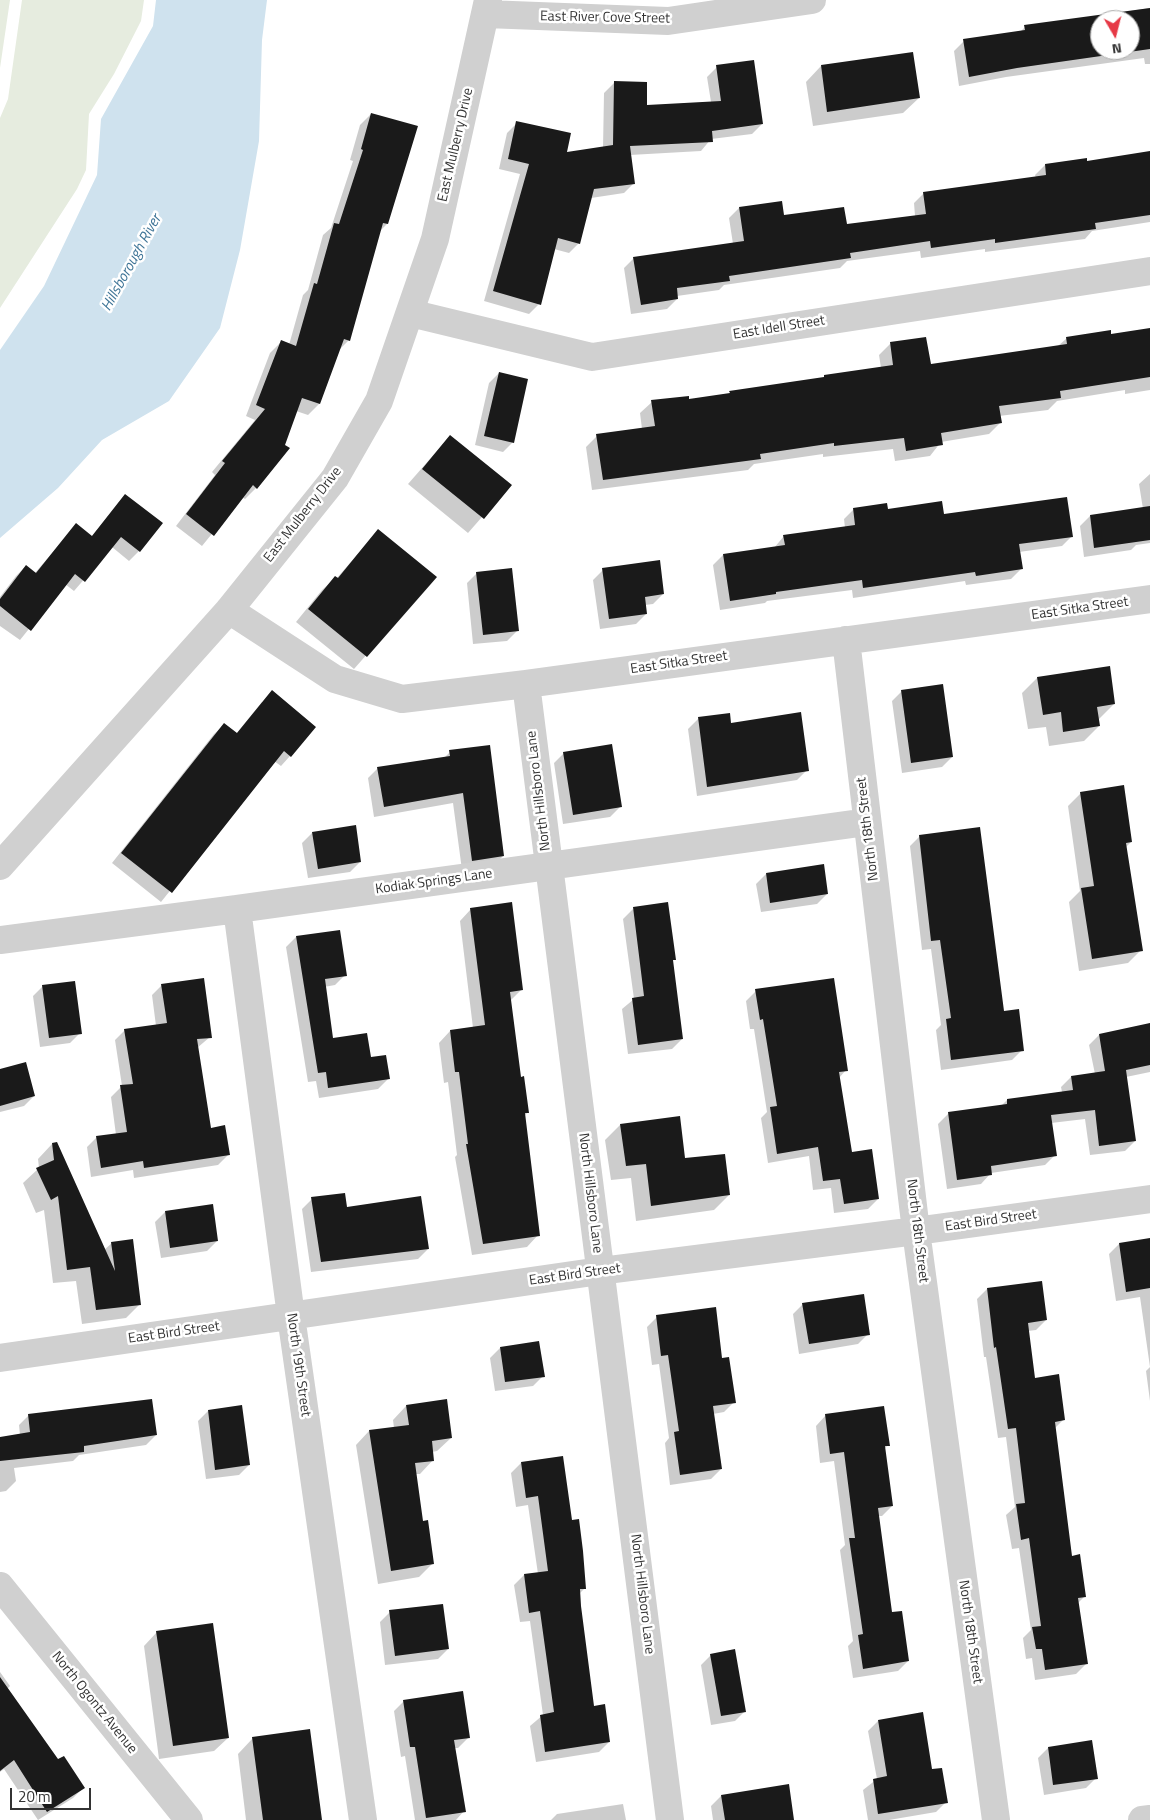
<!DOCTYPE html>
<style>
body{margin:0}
#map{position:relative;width:1150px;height:1820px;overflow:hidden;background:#fff;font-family:"Titillium Web",sans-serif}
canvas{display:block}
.north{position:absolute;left:1090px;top:10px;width:50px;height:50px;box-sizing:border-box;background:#fff;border:1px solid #adadad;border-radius:50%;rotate:172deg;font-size:14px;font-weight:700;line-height:20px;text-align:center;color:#333}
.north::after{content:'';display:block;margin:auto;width:18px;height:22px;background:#e63946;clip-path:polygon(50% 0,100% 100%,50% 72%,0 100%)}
.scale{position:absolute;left:10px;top:1788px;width:81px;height:22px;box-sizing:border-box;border:2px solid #333;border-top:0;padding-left:6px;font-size:15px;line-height:18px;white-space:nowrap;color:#333;-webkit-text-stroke:4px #fff;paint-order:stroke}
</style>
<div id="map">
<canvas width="1150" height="1820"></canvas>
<div class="north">N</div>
<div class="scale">20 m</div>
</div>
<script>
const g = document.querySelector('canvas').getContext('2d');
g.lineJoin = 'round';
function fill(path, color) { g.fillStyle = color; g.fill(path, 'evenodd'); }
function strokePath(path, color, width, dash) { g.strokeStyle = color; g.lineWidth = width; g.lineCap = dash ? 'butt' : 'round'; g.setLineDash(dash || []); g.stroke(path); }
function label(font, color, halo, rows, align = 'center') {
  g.font = font + ' "Titillium Web",sans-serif'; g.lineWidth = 5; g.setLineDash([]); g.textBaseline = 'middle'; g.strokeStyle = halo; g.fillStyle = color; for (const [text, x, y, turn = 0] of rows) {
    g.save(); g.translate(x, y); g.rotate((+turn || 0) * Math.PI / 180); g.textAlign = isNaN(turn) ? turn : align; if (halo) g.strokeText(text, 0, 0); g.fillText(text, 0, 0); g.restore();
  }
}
const green = new Path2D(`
 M0,0h10l-10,68z
 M22,0h122l-3,21 -27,53 -25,40 -3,56 -9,19 -77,119v-190l8,-19z`);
const water = new Path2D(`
 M156,0h111l-5,40 -3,101 -19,109 -20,78 -51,73 -67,39 -44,48 -58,50v-188l44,-64 53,-111 4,-56 52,-93z`);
const shadow = new Path2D(`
 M1150,8v56h-5l-1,-6 -138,19 -47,9 -5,-35 10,-10 56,-9 5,-5zM1100,20h30v30h-30z
 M821,66l98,32 -16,15 -90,13 -7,-44z
 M717,67l45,57 -10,10 -41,5 -10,12 -71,4 4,28 -10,10 -33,5 -12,45 -10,10 -15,-4 -15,55 -10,10 -45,-13 36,-127 -21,-5 8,-36 10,-10 48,31 38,-6 1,-55 10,-10 31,23 66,-4 -4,-25z
 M371,114l16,110 -8,8 -30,108 -10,10 -20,54 -11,11 -12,-4 -13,34 5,4 -32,39 -11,11 -3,-2 -40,49 -26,-20 39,-51 -3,-3 43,-52 -9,-4 24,-63 11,-11 8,3 14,-50 5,-5 15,-55 8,-7 22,-67 -3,-1 10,-35z
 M1150,152v70l-58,9 -7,8 -100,13v-3l-64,9 -1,-7 -73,10 -7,7 -116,17 -5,5 -42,6v3l-10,10 -36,5 -7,-46 10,-10 99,-14 -4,-26 10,-10 107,17 69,-9 -1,-13 10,-10 112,-15 -1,-3 10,-10 41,-3z
 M1150,330v60l-25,4v-4l-68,11 -9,9 -49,6 1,7 -11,11 -48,8 -11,14 -35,5 -2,-12 -70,8v-3l-69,10 -6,6 -156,20 -6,-43 11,-11 45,-7 -2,-16 12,-11 36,-2 40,-5 153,-27 -2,-13 11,-11 40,21 128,-19 9,-8 43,-2z
 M499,373l14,69 -10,10 -28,-7 14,-62z
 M450,436l60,49 -42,48 -60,-49z
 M1150,474v69l-14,2 -5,5 -47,7 -4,-31 10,-10 53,-7 -4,-25z
 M125,496l14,55 -10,10 -17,-14 -38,44 -9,-7 -45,56 -20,-14v-29l16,-21 10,-10 9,7 41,-48 15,12z
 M854,509l89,6 129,21 -10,10 -43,6 2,17 -10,10 -45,6 -1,-4 -112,17 -1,-8 -85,11 -2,2 -45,7 -7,-45 10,-10 51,-7 10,-12 61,-8 -1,-9z
 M378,531l57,46 -81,92 -58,-47 26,-32 13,-12 1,1z
 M603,570l60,24 -10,10 -8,1 1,9 -10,10 -36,5 -7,-49z
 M477,573l40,58 -10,10 -34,3 -6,-61z
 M1037,678l77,26 -16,16 1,6 -15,15 -35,5 -3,-19 -18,2 -6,-36z
 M902,691l50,66 -10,10 -40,6 -10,-72z
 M262,702l28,54 -9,10 -7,-5 -113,141 -49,-39 102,-129 10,-9 12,9z
 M698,719l32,5 77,46 -10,10 -100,16 -9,-67z
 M450,752l53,104 -10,10 -31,4 -9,-67 -79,14 -6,-39 10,-10 65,-9z
 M564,753l56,54 -10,10 -47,7 -9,-61z
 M1081,793l50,49 -5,5 15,103 -13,13 -49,8 -10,-69 11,-11 -12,-85z
 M312,833l48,29 -10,10 -42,6 -6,-35z
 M920,836l102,214 -10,10 -71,10 -5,-40 5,-5 -10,-76 -9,1 -12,-104z
 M766,874l61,20 -10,10 -56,8 -5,-28z
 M471,909l51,80 -12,12 10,77 8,34 -4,4 14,119 -11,12 -55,8 -17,-98 2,-2 -9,-73 -4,1 -5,-40 11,-12 23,-3 -13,-107z
 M633,909l41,50 -2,3 10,77 -10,10 -44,5 -6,-45 12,-10 -11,-80z
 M296,937l49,38 -10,10 -11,2 8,52 38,19 18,21 -10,10 -59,9 -3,-17 -8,1 -22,-135z
 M162,985l48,52 -13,11 13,81 18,26 -10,10 -84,13 -1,-8 -42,7 -4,-30 10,-10 19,-2 -5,-38 11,-11 -7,-46 10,-10 31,-4 -4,-31z
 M43,986l37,47 -10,10 -30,4 -7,-51z
 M756,991l90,79 -7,8 12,75 27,46 -10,10 -34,4 -3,-25 -18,2 -4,-34 -41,7 -7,-45 6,-6 -13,-83h-4l-4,-28z
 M1150,1025v47l-24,5 9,64 -10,10 -35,4 -5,-36 -34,4 4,32 -10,10 -54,8 -10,11 -34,5 -9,-65 10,-10 53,-8 6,-6 55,-8 -1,-5 10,-10 24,-3 -6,-29 10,-10z
 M0,1071l34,25 -10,10 -24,6z
 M620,1125l64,35 45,35 -15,15 -78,11 -5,-43 -20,2 -6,-40z
 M52,1144l52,106 8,-7 28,61 -14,14 -44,6 -6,-43 -23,2 -9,-73 -8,3 -13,-30 16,-15 -1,-9z
 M312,1199l34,9 82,41 -10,10 -107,13 -9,-63z
 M165,1212l52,29 -10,10 -46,7 -6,-36z
 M1150,1240v161l-4,-30 4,-4 -10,-70 -24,4 -7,-47 10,-10z
 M987,1289l59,31 -10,10 -8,1 6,48 30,40 -10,10 17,128 14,39 -7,7 8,61 -10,10 -41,6 -3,-22 -6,1 -3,-21 8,-8 -12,-82 -7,1 -6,-34 9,-8 -9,-70 -8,1 -12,-81h-2l-7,-58z
 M803,1304l65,30 -10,10 -59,10 -6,-40z
 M657,1317l64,43 13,42 -10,10 -11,2 8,55 -10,10 -41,6 -5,-42 4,-5 -10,-74 -7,1 -5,-38z
 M500,1348l43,28 -10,10 -38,5 -5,-33z
 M406,1406l45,32 -14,13 -5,1 1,8 -13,14h-5l7,48 11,41 -14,14 -41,7 -22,-139 13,-14 25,-3 -1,-8z
 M208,1411l41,54 -10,10 -33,4 -8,-58z
 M29,1415l127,20 -10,10 -67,10 -6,6 -59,7 2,13 -10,10 -6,1v-54l20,-3 -1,-10z
 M826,1415l62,30 -4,4 8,57 -10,10h-4l13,98 17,47 -10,10 -45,7 -5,-32 5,-5 -13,-91 5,-5 -11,-84 -14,2 -4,-37z
 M562,1458l9,63 14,67 -6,6 14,114 16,34 -10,10 -63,10 -6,-36 13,-11 -13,-94 -10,1 -6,-37 10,-10 14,-1 -10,-69 -12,2 -5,-34 10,-10z
 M390,1612l58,37 -10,10 -53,6 -5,-43z
 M157,1632l71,106 -14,13 -55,8 -15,-113z
 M711,1655l34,56 -10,10 -24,4 -10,-60z
 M0,1672l10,14 -3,3 51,72 25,27 -10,10 -35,22 -34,-51 -4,3z
 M404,1701l64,37 -10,10h-4l10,63 -8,9h-41l-10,-64 -4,1 -7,-46z
 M878,1721l53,50 15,31 -10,10 -47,8h-21l-5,-30 14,-11 -9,-48z
 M253,1738l67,82h-74l-8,-66z
 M1048,1748l48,30 -10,10 -42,7 -6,-37z
 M721,1796l72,24h-80l-2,-14z
 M623,1804l3,16h-75l6,-6z`);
const building = new Path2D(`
 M1150,8v41l-133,19 -48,9 -6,-38 62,-9 -1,-5zM1100,20h30v30h-30z
 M913,52l7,46 -93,14 -6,-47z
 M754,60l9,64 -51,7 1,11 -83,4 5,38 -41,5 -14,55 -22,-6 -17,67 -48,-14 36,-127 -21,-5 8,-38 55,12 -4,19 46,-7 1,-64 33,1v23l74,-4 -5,-36z
 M371,113l47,13 -30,98 -5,-1 -33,118 -6,-2 -24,65 -18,-6 -17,47 5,3 -33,41 -4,-4 -39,51 -28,-22 39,-51 -3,-2 43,-52 -9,-4 25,-65 15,6 18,-63 3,1 17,-61 5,1 24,-74 -2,-1z
 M1150,151v64l-55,8 1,6 -101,14v-4l-64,9 -1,-7 -80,12 1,5 -122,18 1,5 -53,7 1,11 -37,6 -8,-48 111,-16 -5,-34 43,-6 2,14 60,-8 3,17 79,-10 -3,-22 123,-17 -1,-11 42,-6v3z
 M1150,328v49l-90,14 1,7 -62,8 3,17 -61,10 2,12 -37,6 -2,-13 -70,8v-3l-74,11 1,5 -158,21 -7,-46 59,-8 -4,-26 38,-4v3l41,-6 -1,-2 95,-14v-2l69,-10 -3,-23 36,-5 5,27 136,-20 -1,-7 45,-7v4z
 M499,372l29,7 -14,64 -30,-7z
 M450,435l62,50 -28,34 -62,-50z
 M125,494l38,29 -23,29 -19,-15 -36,45 -10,-8 -44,57 -31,-25v-7l26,-34 10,8 40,-50 16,13z
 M1067,497l6,40 -54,7 4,25 -47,7 -1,-4 -112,16 -1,-8 -86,12v2l-46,7 -7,-47 62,-9 -2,-10 72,-10 -2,-17 34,-5 1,6 54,-8 2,13z
 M1150,506v34l-56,8 -4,-33z
 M378,529l59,48 -70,80 -59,-48 27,-33 3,2z
 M660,560l4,34 -19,3 2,17 -38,5 -7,-51z
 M512,568l7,63 -36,4 -7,-63z
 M1110,666l5,38 -18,3 3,19 -37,6 -2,-20 -18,3 -6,-38z
 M943,684l10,73 -42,6 -10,-73z
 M272,690l44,37 -25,30 -7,-6 -112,142 -51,-40 103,-130 13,10z
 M801,712l8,59 -102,16 -9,-70 32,-4 1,10z
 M612,744l10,63 -49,8 -10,-63z
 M490,745l14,111 -32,5 -9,-68 -79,14 -7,-40 73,-11 -1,-6z
 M1124,785l8,57 -6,1 17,108 -51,8 -11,-71 13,-2 -14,-94z
 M356,825l5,37 -43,7 -6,-37z
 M980,827l24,184 15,-2 5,42 -73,9 -5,-41 5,-1 -11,-78 -9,1 -12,-106z
 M824,864l4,30 -58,9 -4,-30z
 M512,902l11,88 -13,2 11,85 3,-1 5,37h-4l15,123 -57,8 -17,-100h2l-9,-72h-4l-5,-42 35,-5 -15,-117z
 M668,902l8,58h-3l10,79 -45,6 -6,-47 12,-2 -11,-89z
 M340,930l7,46 -22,3 8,59 34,-5 4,24 15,-2 4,24 -62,9 -2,-16 -8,1 -22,-137z
 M204,978l8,60 -15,1 14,89 14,-3 5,30 -86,13 -1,-7 -42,7 -5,-32 31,-4 -7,-47 13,-1 -9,-55 43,-6 -6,-39z
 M834,978l14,93 -9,1 13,80 20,-3 7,50 -35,5 -4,-25 -17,2 -5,-34 -41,7 -7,-47 7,-1 -14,-87 -3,1 -5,-31z
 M75,981l7,53 -33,4 -7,-53z
 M1150,1023v42l-24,5 10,71 -37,5 -4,-36 -44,5 6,41 -66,10 1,9 -35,5 -9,-68 59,-8v-5l66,-9 -2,-14 34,-5 -6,-37z
 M26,1062l9,34 -35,10v-37z
 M680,1116l5,42 40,-4 5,41 -79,11 -5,-42 -20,2 -6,-42z
 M57,1142l58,129 -4,-29 22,-3 8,66 -45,5 -6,-43 -23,3 -9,-74 -7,4 -15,-32 18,-8 -2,-17z
 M345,1193l2,14 74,-11 8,53 -108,13 -10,-65z
 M213,1204l5,37 -48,7 -5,-37z
 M1150,1238v50l-24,4 -7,-49z
 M1042,1281l5,39 -19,3 7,55 24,-4 6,46 -10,2 17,134 8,-2 6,43 -8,1 10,66 -43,6 -3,-21h-6l-4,-22 9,-1 -12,-88 -8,2 -5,-36 9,-1 -9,-75 -8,1 -12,-82 -2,1 -7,-60z
 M864,1294l6,41 -61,9 -7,-41z
 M716,1307l6,51 7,-1 7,46 -23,3 9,63 -42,6 -6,-43 5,-1 -11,-76 -7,1 -5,-41z
 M539,1341l6,36 -40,5 -5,-35z
 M152,1399l5,36 -73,11v6l-84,9v-24l30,-5 -2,-18z
 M447,1399l5,39 -20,3 2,20 -19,2 8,58 5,-1 6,44 -43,7 -22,-141 40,-5 -3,-20z
 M242,1405l8,60 -35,5 -7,-60z
 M884,1406l6,40h-5l8,60 -15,2 14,104 10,-1 7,50 -46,8 -5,-34 5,-1 -14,-96h6l-11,-86 -14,2 -5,-40z
 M563,1456l9,64 7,-1 4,32 3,38h-6l1,17 13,100 11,-2 5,38 -65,10 -5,-37 14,-3 -14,-101 -11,2 -5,-39 24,-3 -10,-75 -12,2 -5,-36z
 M443,1604l6,45 -54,7 -6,-46z
 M213,1623l16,115 -56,8 -17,-115z
 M735,1649l11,63 -25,4 -11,-62z
 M0,1677l58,82 6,-3 21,32 -38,24 -33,-52 -14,11z
 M463,1691l7,47 -16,2 12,72 -40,6 -11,-71h-5l-7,-47z
 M923,1712l9,57 10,-1 6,35 -70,11 -5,-35 14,-3 -9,-56z
 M310,1729l12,91h-59l-11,-83z
 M1092,1740l6,39 -45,6 -5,-38z
 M789,1784l5,36h-69l-4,-25z`);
const minor = new Path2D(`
 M486,14l182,7 144,-21
 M410,313l182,44 558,-86
 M229,610l106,69 67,20 124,-15 624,-85
 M846,640l70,591 80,589
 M526,684l144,1136
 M0,866l229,-256 106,-132 44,-77 56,-162 53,-239
 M237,909l54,407 72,504
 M0,940l237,-31 630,-87
 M0,1358l600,-87 316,-40 234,-32
 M0,1586l189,234
 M1142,1820l8,-1`);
const streetNames = [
 ["East River Cove Street",605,18,1],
 ["East Mulberry Drive",456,145,-77],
 ["East Idell Street",779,328,-9],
 ["East Mulberry Drive",303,515,-52],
 ["East Sitka Street",1080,609,-8],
 ["East Sitka Street",679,663,-8],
 ["North Hillsboro Lane",539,791,-97],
 ["North 18th Street",868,829,-97],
 ["Kodiak Springs Lane",434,882,-8],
 ["North Hillsboro Lane",590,1193,83],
 ["East Bird Street",991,1221,-8],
 ["North 18th Street",917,1231,83],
 ["East Bird Street",575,1275,-8],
 ["East Bird Street",174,1333,-8],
 ["North 19th Street",298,1365,82],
 ["North Hillsboro Lane",642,1594,83],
 ["North 18th Street",970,1632,82],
 ["North Ogontz Avenue",94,1703,51]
];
const waterNames = [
 ["Hillsborough River",132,263,-61]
];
fill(green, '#e6ecdf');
fill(water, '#cfe2ee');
fill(shadow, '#0003');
fill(building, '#1a1a1a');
strokePath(minor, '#d0d0d0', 28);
label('14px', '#333', '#fff', streetNames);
label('italic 15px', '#3f7597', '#fff', waterNames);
</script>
